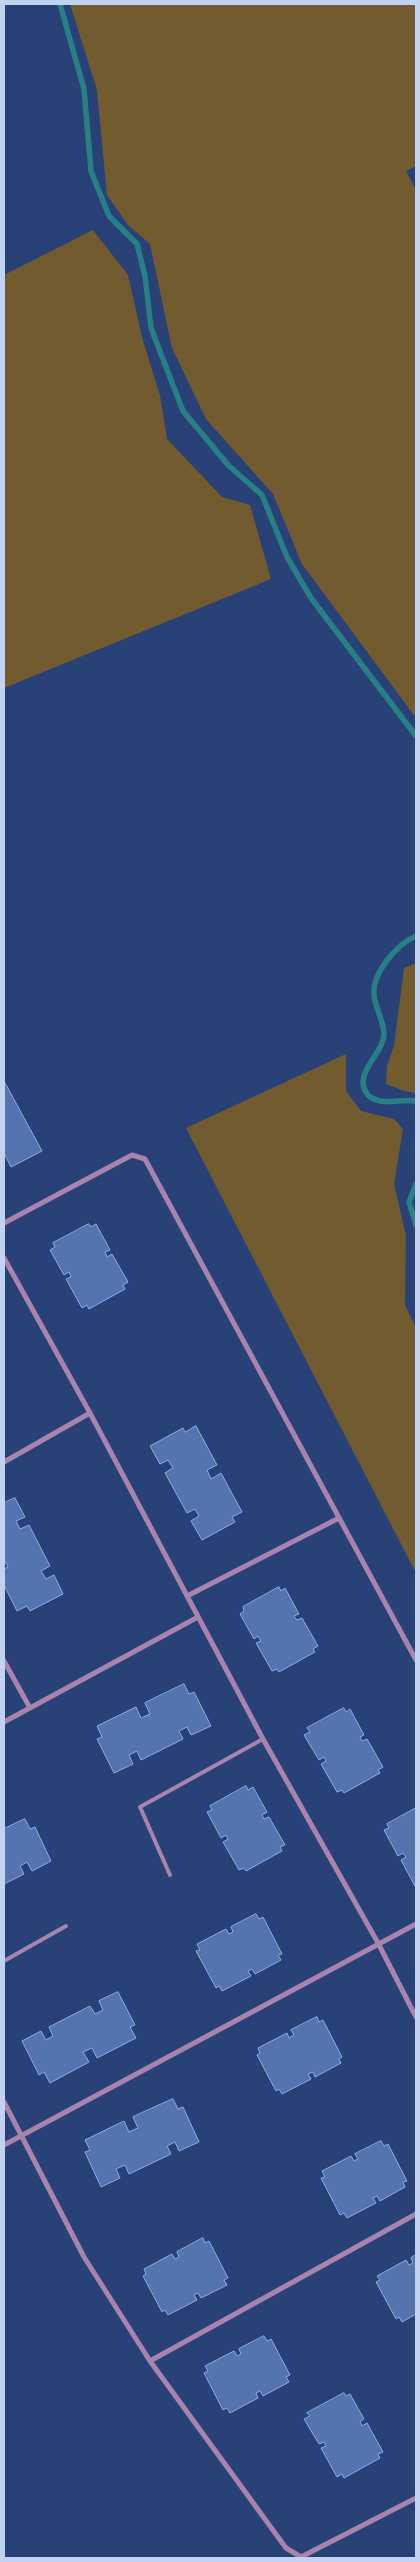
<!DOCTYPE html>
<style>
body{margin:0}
#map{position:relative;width:420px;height:2562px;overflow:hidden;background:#284278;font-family:Figtree,sans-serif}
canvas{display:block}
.frame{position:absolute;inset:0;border:5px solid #c1d2f2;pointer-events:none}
</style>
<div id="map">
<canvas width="420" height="2562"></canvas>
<div class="frame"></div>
</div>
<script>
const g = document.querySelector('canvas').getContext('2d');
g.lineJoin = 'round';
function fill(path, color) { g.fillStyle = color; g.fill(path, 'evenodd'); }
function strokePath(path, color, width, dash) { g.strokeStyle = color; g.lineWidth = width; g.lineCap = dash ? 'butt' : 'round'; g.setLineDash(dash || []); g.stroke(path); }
const green = new Path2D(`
 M70,4h346v162l-10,5 10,19v528l-114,-154 -29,-70 -67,-75 -34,-71 -22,-104 -22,-19 -21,-30 -10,-105z
 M93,230l35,45 14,62 18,59 7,43 55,58 28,8 21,74 -267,109v-413z
 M416,963v130l-12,-2 -18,-7 1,-18 7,-20 10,-78z
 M346,1054v37l15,20 33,8 9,10 -9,55 12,51 -1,70 11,23v245l-230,-445z`);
const stream = new Path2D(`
 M60,4l24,85 7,82 18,45 28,28 8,32 6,52 32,83 46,55 33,29 25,62 24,41 105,138
 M416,936c-19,8 -44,37 -42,59 1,13 11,28 10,41 -1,18 -33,39 -16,59 12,12 34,3 48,6
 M416,1184l-7,18 7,23`);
const building = new Path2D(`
 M4,1081l38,70 -31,16 -7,-14z
 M89,1224l2,3 5,-3 14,26 -5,2 2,5 5,-3 16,28 -5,3 2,4 -36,20 -2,-4 -5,3 -16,-29 5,-2 -2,-5 -5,3 -14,-25 5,-3 -2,-4z
 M196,1426l21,39 -10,5 4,9 10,-6 21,39 -10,5 3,5 -33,18 -11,-19 8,-5 -4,-7 -8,4 -22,-40 8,-5 -5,-8 -8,4 -10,-18 33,-18 2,4z
 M15,1498l10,19 -9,4 4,8 9,-4 21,41 -9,5 5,8 8,-4 9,19 -33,17 -3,-5 -10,5 -13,-26v-16l4,-2 -4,-8v-56z
 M279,1587l2,4 4,-3 14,26 -5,2 3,4 5,-2 16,28 -5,3 2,3 -36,20 -2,-3 -5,2 -16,-28 5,-2 -3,-5 -4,3 -14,-25 4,-3 -1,-4z
 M184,1684l5,10 5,-2 17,34 -20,9 -4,-8 -8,4 4,8 -42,21 -4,-9 -8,4 4,9 -19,9 -17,-34 5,-2 -5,-11 39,-19 5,11 9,-4 -5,-11z
 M344,1708l2,4 4,-3 14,26 -4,2 2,4 5,-2 16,28 -5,3 2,3 -36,20 -2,-3 -5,2 -16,-28 5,-3 -2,-4 -5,3 -15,-25 6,-3 -3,-4z
 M246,1786l2,4 5,-3 14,25 -5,3 2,4 5,-2 16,28 -5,2 2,4 -36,20 -2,-3 -5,2 -16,-28 5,-3 -2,-4 -5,3 -14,-26 5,-2 -2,-4z
 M416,1808v80l-15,-28 5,-3 -3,-4 -5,3 -14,-26 5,-2 -2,-4z
 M25,1819l5,10 5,-2 16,34 -19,10 -5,-9 -7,4 4,8 -20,10v-55z
 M256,1914l3,5 4,-2 19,37 -4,1 3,5 -26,14 -3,-5 -4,2 3,5 -29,15 -3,-5 -3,2 -20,-37 4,-1 -3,-6 29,-15 3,5 4,-2 -2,-5z
 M118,1992l17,33 -5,2 6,11 -39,20 -5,-10 -9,4 6,10 -39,21 -6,-11 -5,3 -17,-34 19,-10 5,9 7,-4 -4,-9 41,-21 5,8 8,-4 -4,-9z
 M317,2017l2,5 4,-2 19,37 -3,2 2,4 -26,14 -2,-5 -5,2 3,5 -29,15 -3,-5 -3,2 -19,-36 3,-2 -2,-5 29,-15 2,5 5,-3 -3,-5z
 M173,2099l5,10 5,-2 16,35 -20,9 -4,-9 -8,4 4,8 -42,20 -4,-9 -9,4 4,9 -19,9 -16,-35 5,-2 -5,-10 39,-19 5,11 9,-4 -5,-11z
 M381,2141l3,5 4,-2 19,37 -4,1 2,5 -25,14 -3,-5 -4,2 3,5 -29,15 -3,-5 -4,2 -19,-37 4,-1 -3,-6 29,-15 3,5 4,-2 -3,-5z
 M203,2238l2,5 4,-2 19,37 -4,2 3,5 -26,13 -3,-5 -4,2 3,5 -29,15 -3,-5 -3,2 -19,-36 3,-2 -2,-5 28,-15 3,5 4,-2 -2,-5z
 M416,2255v59l-14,8 -3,-5 -3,2 -20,-37 4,-2 -3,-4 29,-16 3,5 4,-2 -2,-5z
 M264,2336l3,5 4,-2 19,36 -4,2 3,5 -26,14 -3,-5 -4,2 2,5 -28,15 -3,-5 -4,2 -19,-37 4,-2 -3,-5 29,-15 3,5 4,-2 -2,-5z
 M344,2393l2,3 4,-2 14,25 -4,3 2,4 5,-3 16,29 -5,2 2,4 -36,20 -2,-4 -5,3 -16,-29 5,-2 -2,-4 -5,2 -15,-25 6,-3 -3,-3z`);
const lane = new Path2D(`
 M170,1875l-30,-68 123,-68
 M4,1961l62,-35`);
const street = new Path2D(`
 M4,1223l128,-68 13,4 271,501
 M4,1258l86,155 173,326 115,204 38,74
 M4,1462l86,-49
 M189,1595l150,-77
 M4,1661l26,47
 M4,1722l194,-105
 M4,2102l80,155 66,104 136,187 15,9 115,-59
 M4,2145l412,-221
 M150,2361l266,-147`);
fill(green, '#725b2f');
strokePath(stream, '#288087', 5.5);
fill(building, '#5573ad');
strokePath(building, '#8bacea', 1);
strokePath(lane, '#a883ac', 4);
strokePath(street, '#a883ac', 5);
</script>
